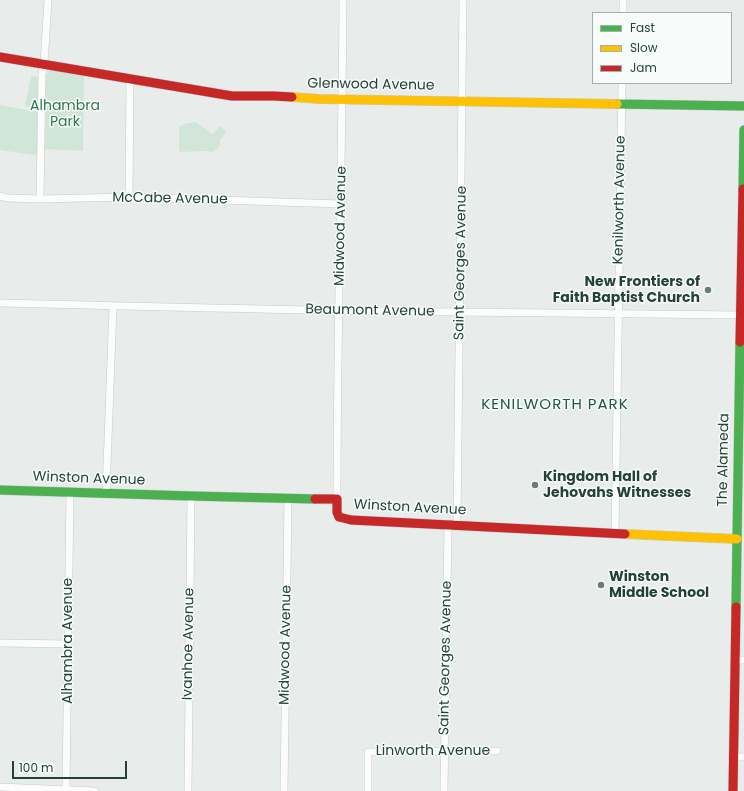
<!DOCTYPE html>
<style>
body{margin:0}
#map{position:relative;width:744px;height:791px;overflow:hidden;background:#e8edeb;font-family:Poppins,sans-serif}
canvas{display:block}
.legend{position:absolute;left:592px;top:12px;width:140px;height:72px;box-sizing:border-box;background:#f7fbf9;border:1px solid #a3b1ad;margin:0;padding:5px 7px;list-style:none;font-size:12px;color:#24423a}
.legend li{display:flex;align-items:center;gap:8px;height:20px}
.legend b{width:20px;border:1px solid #a3b1ad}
.scale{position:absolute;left:12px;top:761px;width:115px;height:18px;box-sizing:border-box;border:2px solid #24423a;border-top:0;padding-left:5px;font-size:12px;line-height:14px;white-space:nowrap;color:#24423a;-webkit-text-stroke:3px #f7fbf9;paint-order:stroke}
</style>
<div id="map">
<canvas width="744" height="791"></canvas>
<ul class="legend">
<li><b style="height:5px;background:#4caf50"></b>Fast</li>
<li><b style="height:5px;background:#ffc107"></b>Slow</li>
<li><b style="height:5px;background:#c62828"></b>Jam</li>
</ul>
<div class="scale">100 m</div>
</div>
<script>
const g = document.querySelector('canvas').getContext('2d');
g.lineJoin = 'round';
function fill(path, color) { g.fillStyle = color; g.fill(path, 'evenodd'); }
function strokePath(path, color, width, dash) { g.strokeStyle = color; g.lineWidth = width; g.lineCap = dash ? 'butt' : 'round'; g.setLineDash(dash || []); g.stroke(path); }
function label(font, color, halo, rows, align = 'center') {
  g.font = font + ' Poppins,sans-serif'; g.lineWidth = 3; g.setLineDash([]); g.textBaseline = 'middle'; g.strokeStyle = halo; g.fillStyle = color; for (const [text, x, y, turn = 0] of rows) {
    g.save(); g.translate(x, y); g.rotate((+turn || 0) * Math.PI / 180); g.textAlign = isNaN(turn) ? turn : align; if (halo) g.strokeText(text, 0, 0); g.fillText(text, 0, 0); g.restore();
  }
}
const green = new Path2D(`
 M52,70l29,5 3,2 -1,74 -38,-2 1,-74 3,-4z
 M31,76l7,1v28l-1,2 -12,-1z
 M0,105l38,7 -1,42 -2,1 -35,-5z
 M195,122l14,9 2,3 3,-1 5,-6c4,0 5,2 7,6l-6,7v6l-7,6c-10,-2 -22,0 -32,0l-2,-2v-23l5,-3z`);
const street = new Path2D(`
 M623,13v-13
 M0,196l7,2 33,1 89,-2 212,7
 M129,197l1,-119
 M40,199l2,-125 2,-10 4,-64
 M0,303c154,4 307,8 461,9 93,1 186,2 279,3
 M106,493l7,-187
 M337,499c0,-166 5,-332 6,-499
 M457,525l6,-525
 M615,533l7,-450
 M0,643l68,1
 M735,660h9
 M733,757h11
 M0,787l95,4
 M66,789l4,-297
 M188,791l3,-295
 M284,791l4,-293
 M368,791v-39l129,-1
 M444,791l4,-266`);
const fast = new Path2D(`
 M617,104l127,2
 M743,189l1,-59
 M0,490l191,6 124,3
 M736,607l4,-265`);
const slow = new Path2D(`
 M292,97l27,2 298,5
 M625,534l112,5`);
const jam = new Path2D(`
 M0,57l232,39h42l18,1
 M740,342l3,-153
 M315,499h22v13l2,5 12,3 274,14
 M733,791l3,-184`);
const markers = [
 [708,290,4,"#697e78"],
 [535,485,4,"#697e78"],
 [601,585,4,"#697e78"]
];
const streetNames = [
 ["Glenwood Avenue",371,85,1],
 ["McCabe Avenue",170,199,1],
 ["Kenilworth Avenue",620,200,-89],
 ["Midwood Avenue",341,226,-89],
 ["Saint Georges Avenue",461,263,-89],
 ["Beaumont Avenue",370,311,1],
 ["The Alameda",724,460,-89],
 ["Winston Avenue",89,479,2],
 ["Winston Avenue",410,508,3],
 ["Alhambra Avenue",68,641,-90],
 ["Ivanhoe Avenue",189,644,-89],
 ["Midwood Avenue",286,645,-89],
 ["Saint Georges Avenue",446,658,-89],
 ["Linworth Avenue",433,751]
];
const parkNames = [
 ["Alhambra",65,106],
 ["Park",65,122]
];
const poiNames = [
 ["New Frontiers of",700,282,"right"],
 ["Faith Baptist Church",700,298,"right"],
 ["Kingdom Hall of",543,477],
 ["Jehovahs Witnesses",543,493],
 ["Winston",609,577],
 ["Middle School",609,593]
];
const neighbourhoodNames = [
 ["KENILWORTH PARK",555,405]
];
fill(green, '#d1e6d8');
strokePath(street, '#c5cac8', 8);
strokePath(fast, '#c3cbc8', 10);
strokePath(slow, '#c3cbc8', 10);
strokePath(jam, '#c3cbc8', 10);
strokePath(street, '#fcfcfc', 7);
strokePath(fast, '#4caf50', 9);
strokePath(slow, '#ffc107', 9);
strokePath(jam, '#c62828', 9);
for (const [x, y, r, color] of markers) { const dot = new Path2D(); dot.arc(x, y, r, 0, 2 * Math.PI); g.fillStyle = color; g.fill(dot); strokePath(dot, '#f7fbf9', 1.5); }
label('14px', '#24423a', '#f7fbf9', streetNames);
label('14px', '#2d7a4b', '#f7fbf9', parkNames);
label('bold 14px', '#24423a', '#f7fbf9', poiNames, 'left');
g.letterSpacing = '1px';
label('15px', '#1f5548', '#f7fbf9', neighbourhoodNames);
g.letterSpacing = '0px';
</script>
